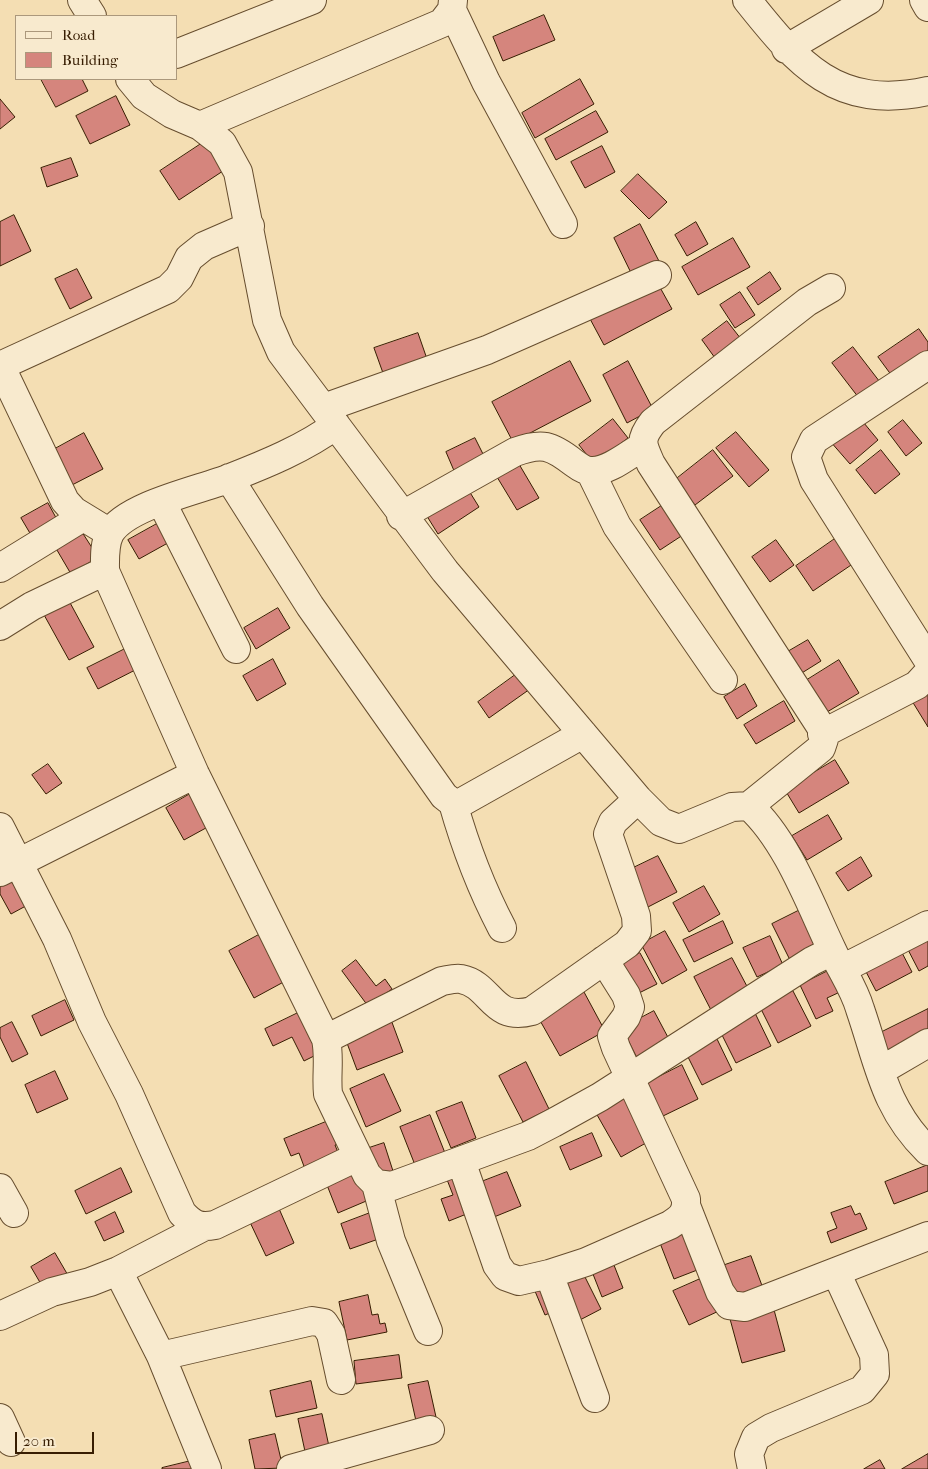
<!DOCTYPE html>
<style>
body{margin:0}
#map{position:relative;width:928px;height:1469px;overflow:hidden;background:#f4deb3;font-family:"IM FELL French Canon",serif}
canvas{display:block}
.legend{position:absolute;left:15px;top:15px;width:162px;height:65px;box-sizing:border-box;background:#f8eace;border:1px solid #ab987c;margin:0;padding:6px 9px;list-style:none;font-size:15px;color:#371d02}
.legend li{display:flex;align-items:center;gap:10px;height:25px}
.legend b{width:25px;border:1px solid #ab987c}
.scale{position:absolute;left:15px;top:1432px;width:79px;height:22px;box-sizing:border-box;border:2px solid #371d02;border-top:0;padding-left:6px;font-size:15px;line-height:18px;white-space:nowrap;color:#371d02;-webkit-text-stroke:4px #f8eace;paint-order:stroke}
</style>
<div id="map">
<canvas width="928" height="1469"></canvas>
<ul class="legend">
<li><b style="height:6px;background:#f8eace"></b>Road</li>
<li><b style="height:14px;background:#d5857d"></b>Building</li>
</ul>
<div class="scale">20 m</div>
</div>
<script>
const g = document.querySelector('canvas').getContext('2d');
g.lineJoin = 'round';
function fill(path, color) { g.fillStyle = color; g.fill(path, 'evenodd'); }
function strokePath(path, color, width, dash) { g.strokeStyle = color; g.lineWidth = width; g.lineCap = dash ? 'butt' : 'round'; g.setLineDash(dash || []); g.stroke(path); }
const building = new Path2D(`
 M544,15l11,25 -52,21 -10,-24z
 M41,79h41l6,12 -32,16z
 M580,79l14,25 -59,34 -13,-25z
 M116,96l14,29 -40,19 -14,-28z
 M0,99l15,18 -15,12z
 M596,111l12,21 -52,28 -11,-21z
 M207,140l19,29 -47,31 -19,-29z
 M602,146l13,26 -30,16 -14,-26z
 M71,158l7,18 -31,11 -6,-19z
 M638,174l29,28 -18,17 -28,-28z
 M14,215l17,36 -31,15v-44z
 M696,222l12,22 -21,12 -12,-21z
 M640,224l21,41 -27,14 -20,-41z
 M733,238l17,29 -52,28 -16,-28z
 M77,269l15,29 -22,11 -15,-30z
 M770,272l11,17 -23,16 -11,-17z
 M657,282l15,27 -68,36 -15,-28z
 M740,292l15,23 -20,13 -15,-23z
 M727,321l14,18 -26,19 -13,-18z
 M919,329l9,13v9l-36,25 -14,-19z
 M418,333l9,26 -44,14 -9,-25z
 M853,347l30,39 -21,16 -30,-39z
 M570,361l21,40 -78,41 -21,-40z
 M628,361l25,48 -26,14 -24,-48z
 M859,417l19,23 -28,24 -20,-23z
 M613,419l15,19 -34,26 -15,-19z
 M903,420l19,23 -16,13 -18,-24z
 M736,432l33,38 -20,17 -33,-39z
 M84,433l19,36 -31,16 -19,-35z
 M475,438l10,20 -30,15 -9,-21z
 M713,450l20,26 -38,29 -20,-25z
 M881,450l19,24 -25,20 -19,-24z
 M516,459l23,39 -22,12 -23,-38z
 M466,486l13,21 -41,27 -13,-21z
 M669,501l20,30 -29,19 -20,-30z
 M48,503l12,22 -26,15 -13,-22z
 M164,520l11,19 -36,20 -11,-19z
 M80,529l18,28 -27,17 -17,-29z
 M839,536l18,25 -44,30 -17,-25z
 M776,540l18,25 -24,17 -18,-25z
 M68,599l26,48 -25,13 -26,-47z
 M278,608l12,20 -34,21 -12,-21z
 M808,640l13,21 -24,15 -13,-22z
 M133,645l10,21 -45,23 -11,-21z
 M273,659l13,25 -29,17 -14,-25z
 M839,660l20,33 -32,19 -20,-32z
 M518,673l12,16 -41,29 -11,-16z
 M745,684l12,22 -20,13 -13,-22z
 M928,691v36l-16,-26z
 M784,701l11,20 -39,23 -12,-19z
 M835,760l14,23 -50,30 -14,-23z
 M48,764l14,19 -16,11 -14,-19z
 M197,790l18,33 -31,17 -18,-32z
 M828,815l14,24 -35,21 -15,-24z
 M658,856l19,36 -29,15 -19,-37z
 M861,857l11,19 -24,15 -12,-18z
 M20,874l15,27 -24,13 -11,-20v-9z
 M704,886l16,28 -31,18 -16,-29z
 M806,907l19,37 -34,18 -19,-38z
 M723,921l10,22 -39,19 -11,-22z
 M928,928v38l-9,5 -16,-31z
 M266,931l25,47 -37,20 -25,-47z
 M665,931l22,39 -25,14 -21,-40z
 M770,936l13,29 -26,12 -14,-29z
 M899,947l13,25 -36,19 -13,-25z
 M640,953l17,31 -22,11 -17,-31z
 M732,958l18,34 -38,20 -18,-35z
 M356,960l20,26 9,-7 7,10 -24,17 -26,-35z
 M830,970l10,22 -13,6 6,13 -17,8 -16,-34z
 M793,991l18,35 -33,17 -18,-36z
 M584,992l21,39 -45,25 -22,-39z
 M65,1000l9,20 -33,16 -9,-20z
 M928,1009v24l-41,20 -9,-19z
 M654,1011l17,32 -33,17 -16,-32z
 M300,1012l20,41 -16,8 -12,-24 -19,9 -8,-17z
 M755,1013l16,33 -35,17 -16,-32z
 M390,1017l13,35 -46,18 -13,-35z
 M12,1022l16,32 -16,8 -12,-25v-9z
 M717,1039l15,31 -30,15 -15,-30z
 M526,1062l23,47 -26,13 -24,-46z
 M682,1065l16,34 -35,17 -16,-33z
 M55,1071l13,28 -31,14 -12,-28z
 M384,1074l17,37 -35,16 -16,-38z
 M627,1095l26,44 -32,18 -25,-44z
 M462,1102l14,36 -25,10 -15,-36z
 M430,1115l15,38 -30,12 -15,-38z
 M333,1119l7,24 -5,2 4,10 -34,14 -6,-16 -8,3 -7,-17z
 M592,1133l10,23 -32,14 -10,-23z
 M384,1143l9,28 -15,5 -9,-28z
 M928,1165v26l-34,13 -9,-22z
 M359,1166l12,33 -33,14 -13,-33z
 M121,1168l11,24 -46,22 -11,-23z
 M459,1172l15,39 -25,10 -8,-22 12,-4 -7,-18z
 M507,1172l14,34 -27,11 -13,-35z
 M277,1204l17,39 -28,13 -18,-38z
 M851,1206l4,9 5,-2 7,16 -36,14 -4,-11 10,-4 -6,-15z
 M378,1210l9,26 -37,13 -9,-25z
 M115,1212l9,20 -20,9 -9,-19z
 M691,1231l14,36 -31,12 -14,-36z
 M55,1253l14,24 -24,14 -14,-24z
 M751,1256l13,35 -29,10 -13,-35z
 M612,1260l11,28 -21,9 -11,-28z
 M582,1271l19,38 -23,12 -22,-43z
 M707,1276l16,33 -34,16 -16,-34z
 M545,1279l12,31 -12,5 -13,-31z
 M368,1295l4,20 6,-1 2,10 5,-1 2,9 -40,8 -8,-38z
 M773,1306l12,45 -43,12 -12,-44z
 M399,1355l3,23 -46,6 -2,-23z
 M311,1381l6,27 -41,9 -6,-26z
 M428,1381l8,36 -20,4 -8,-36z
 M322,1414l8,37 -24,5 -8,-37z
 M275,1434l8,34 -28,1 -6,-29z
 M928,1454v15h-26z
 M195,1460l2,9h-35v-1z
 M880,1460l5,9h-21z`);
const minor = new Path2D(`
 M82,0l10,16
 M747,0c51,64 90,111 181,91
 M924,0l4,7
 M452,10l34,72 77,142
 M786,49l83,-49
 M176,54l136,-54
 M130,79l14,17 28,18 28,12 22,17 16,29 29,148 14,32 164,219 193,228 23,23 18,7 53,-22 17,-1c38,34 61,98 83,144 9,20 22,38 28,59 19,55 24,99 68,142
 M200,126l242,-103 10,-13 1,-10
 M0,365l65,136 9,10 36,22
 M928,365l-114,75 -8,17 8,23 114,180
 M0,366l168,-77 11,-11 10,-20 15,-12 46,-20
 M324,408l163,-58 170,-75
 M336,425c-31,23 -70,39 -106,53 -30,12 -103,27 -120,55 -6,11 -5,26 -5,38l90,203 131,265c4,19 0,36 2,55l39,81 9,9 16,2 136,-50 25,-13 47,-26 212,-136 20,-10
 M590,471l27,55 106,154
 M229,478l81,128 134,190 9,7 9,-1 121,-68
 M161,501l75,148
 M401,516l114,-64c27,-10 36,-7 59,11 4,3 11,8 17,8 17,1 37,-16 52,-25
 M0,568l83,-51
 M0,626l32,-20 73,-35
 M822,734l95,-49 11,-12
 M453,803c13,46 27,83 49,125
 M749,806l72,-58 3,-9 -3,-12 -170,-263c-9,-20 -12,-24 2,-42l154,-120 24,-14
 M0,827l57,112 35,83 37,72 53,119c11,12 17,15 33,12l142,-68
 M0,872l195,-98
 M842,969l86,-44
 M326,1039l116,-58c6,-1 13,-3 19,-2 31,6 30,43 71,32l95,-67 10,-13 -1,-15 -28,-82 5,-12 25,-23
 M880,1071l48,-28
 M461,1161l36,104 8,11 14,5 30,-7 37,-12 84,-37c11,-7 17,-12 16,-26l-70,-151 -4,-12 14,-19 4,-10 -4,-12 -22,-35
 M376,1184l15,57 37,90
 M0,1188l14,25
 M687,1208l33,84 9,13 16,2 183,-71
 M118,1271l43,85 46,113
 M549,1274l46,124
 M0,1316l52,-24 38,-10 28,-11 83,-43
 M161,1356l151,-35 12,2 7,11 10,46
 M0,1418l11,24
 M291,1469l139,-39
 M752,1469l-3,-15 7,-17 15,-9 91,-38 13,-16 -1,-19 -38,-83`);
fill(building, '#d5857d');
strokePath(building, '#371d02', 1);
strokePath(minor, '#664d2e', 30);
strokePath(minor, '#f8eace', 28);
</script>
